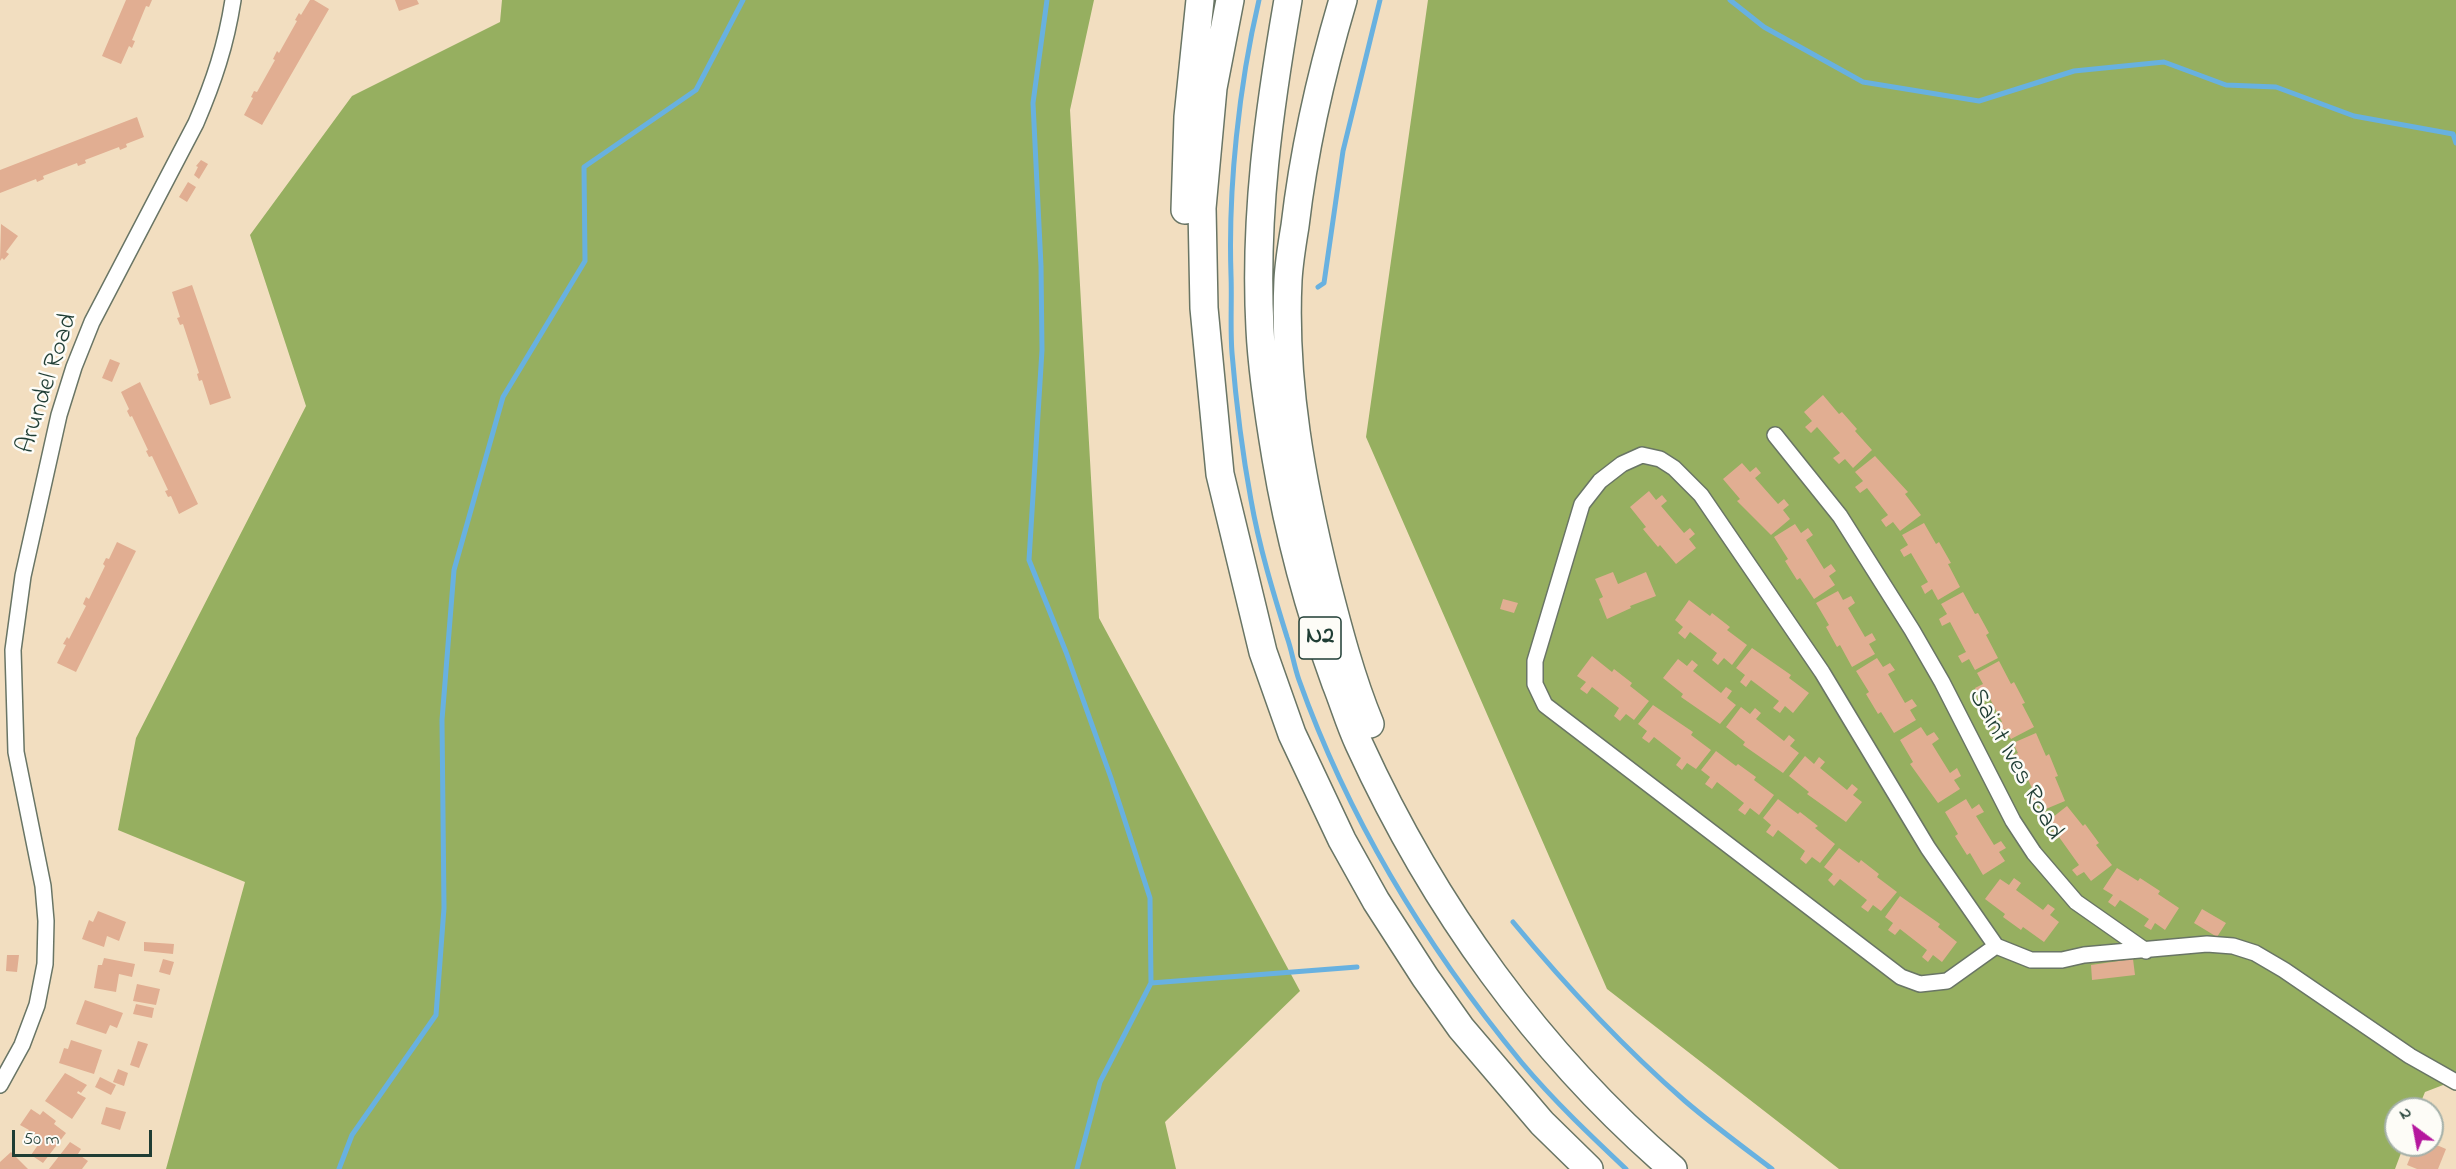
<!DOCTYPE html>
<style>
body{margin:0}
#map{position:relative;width:2456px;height:1169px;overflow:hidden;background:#f2dec0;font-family:"Indie Flower",sans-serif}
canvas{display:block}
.north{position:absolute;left:2384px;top:1097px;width:60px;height:60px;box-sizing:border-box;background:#fdfcf7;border:2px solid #a4b0a9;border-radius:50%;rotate:328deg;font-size:16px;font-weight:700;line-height:24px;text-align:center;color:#1f3d34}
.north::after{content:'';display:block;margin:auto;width:21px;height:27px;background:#b5179e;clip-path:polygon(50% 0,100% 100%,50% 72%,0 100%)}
.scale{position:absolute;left:12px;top:1130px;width:140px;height:27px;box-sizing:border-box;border:3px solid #1f3d34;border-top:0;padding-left:8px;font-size:18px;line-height:21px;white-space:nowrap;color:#1f3d34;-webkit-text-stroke:4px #fdfcf7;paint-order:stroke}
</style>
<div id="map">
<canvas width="2456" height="1169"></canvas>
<div class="north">N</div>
<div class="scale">50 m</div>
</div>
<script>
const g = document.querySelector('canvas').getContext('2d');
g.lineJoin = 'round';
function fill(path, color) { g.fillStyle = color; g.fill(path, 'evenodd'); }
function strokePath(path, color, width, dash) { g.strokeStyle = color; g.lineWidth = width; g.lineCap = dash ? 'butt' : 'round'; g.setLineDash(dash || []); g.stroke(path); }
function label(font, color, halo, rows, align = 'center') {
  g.font = font + ' "Indie Flower",sans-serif'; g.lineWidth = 5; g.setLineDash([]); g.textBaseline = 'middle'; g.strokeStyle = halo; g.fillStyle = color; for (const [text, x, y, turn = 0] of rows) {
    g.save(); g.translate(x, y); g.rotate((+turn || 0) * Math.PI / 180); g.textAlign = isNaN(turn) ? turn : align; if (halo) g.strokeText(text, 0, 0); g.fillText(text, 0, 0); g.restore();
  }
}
const forest = new Path2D(`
 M502,0h592l-24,110 29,508 201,373 -135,131 11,47h-1010l79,-287 -127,-52 18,-92 170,-332 -56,-171 102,-139 148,-74z
 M1428,0h1028v1080l-31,12 -7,17h-22v36h8l-9,24h-556l-232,-180 -241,-552z`);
const stream = new Path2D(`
 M1047,0l-14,103 8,163 1,84 -13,210 37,92 45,126 39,120 1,85 -51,99 -23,87
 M1259,0c-20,85 -31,188 -28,275 1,26 -1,52 1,78 4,49 10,98 19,147 8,46 22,92 36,137 5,14 7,29 12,43 50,140 129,269 223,383 32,38 68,72 104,106
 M1730,0l34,27 99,55 116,19 95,-30 90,-9 62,23 50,2 78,29 99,18 3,9
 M1318,287l6,-4 19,-132 37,-151
 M1513,922c53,64 109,124 172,179 28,24 58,46 87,68
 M1151,983l206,-16
 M339,1169l13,-34 84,-120 8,-107 -2,-188 12,-150 49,-173 82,-136 -1,-94 112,-77 47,-90`);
const building = new Path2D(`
 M126,0h26l-3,7 -3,-1 -14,34 3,1 -3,7 -3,-2 -8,18 -19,-8z
 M310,0h4l15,9 -67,116 -18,-10 9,-17 -2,-1 3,-6 3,1 18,-32 -2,-1 4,-8 2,2 18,-32 -2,-1 4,-7 2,2z
 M395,0h22l2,4 -20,7z
 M137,117l7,20 -18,7 1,3 -7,3 -1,-3 -34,13 1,3 -8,3 -1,-3 -34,13 1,3 -7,3 -1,-3 -36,14v-23z
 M201,160l7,4 -9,15 -5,-4 4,-8 -2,-1z
 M188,182l8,5 -9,15 -8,-5z
 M1,224l17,12 -12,16 3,2 -5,6 -2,-2 -2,3z
 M192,285l39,113 -21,7 -8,-25 -3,1 -2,-7 2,-1 -16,-49 -3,1 -3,-7 3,-1 -8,-25z
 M110,359l10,4 -8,19 -10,-4z
 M140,382l58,122 -19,10 -8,-18 -3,1 -3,-6 3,-1 -16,-34 -3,1 -3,-6 2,-1 -16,-34 -2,1 -3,-6 2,-2 -8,-17z
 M1823,395l16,19 3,-2 15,17 -2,2 17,19 -19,18 -8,-9 -6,5 -6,-6 7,-5 -23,-26 -6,6 -6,-6 7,-6 -8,-9z
 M1875,456l33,36 -3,2 16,21 -21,16 -7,-9 -7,5 -5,-7 7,-5 -21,-27 -7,5 -5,-6 8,-6 -8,-9z
 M1742,463l8,9 6,-5 5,6 -6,5 23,26 6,-5 5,6 -6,5 7,9 -19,16 -34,-34 3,-2 -17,-20z
 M1649,491l7,9 6,-5 5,6 -6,5 23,27 6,-5 5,6 -6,5 7,9 -20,16 -16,-19 -2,2 -15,-18 3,-2 -16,-20z
 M1924,523l12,21 3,-2 12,21 -3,1 12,23 -22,13 -6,-11 -7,5 -4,-8 7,-4 -17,-29 -7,4 -4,-7 8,-5 -6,-10z
 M1795,524l6,9 7,-5 5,7 -7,5 18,29 7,-5 5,7 -7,5 6,9 -21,14 -14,-21 -3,2 -12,-19 3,-2 -14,-22z
 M117,542l19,9 -60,121 -19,-9 9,-18 -3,-1 4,-7 2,2 17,-33 -3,-2 3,-7 3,2 16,-33 -2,-2 3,-6 3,1z
 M1613,572l5,12 28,-12 10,24 -26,10 1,2 -24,11 -8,-20 4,-2 -8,-18z
 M1838,591l5,9 8,-4 4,7 -7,5 17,29 7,-4 4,7 -7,4 6,10 -23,13 -12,-22 -3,2 -11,-20 3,-2 -13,-22z
 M1963,592l12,22 3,-1 11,20 -3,2 12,23 -23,12 -6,-11 -7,4 -4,-7 8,-4 -16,-30 -8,4 -3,-7 8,-5 -6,-10z
 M1503,599l15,4 -4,10 -14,-4z
 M1689,600l21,16 2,-3 18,14 -3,3 20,15 -15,20 -8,-7 -6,7 -6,-5 5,-7 -27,-21 -5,7 -7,-6 5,-6 -8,-7z
 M1752,648l39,27 -2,3 20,15 -16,20 -8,-7 -5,7 -7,-5 6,-7 -28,-21 -5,7 -6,-5 5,-7 -9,-7z
 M1592,656l20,16 2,-3 18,14 -2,3 19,15 -15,19 -8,-6 -6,7 -6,-5 5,-8 -27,-21 -5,7 -7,-5 6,-7 -9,-6z
 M1877,658l6,9 7,-4 5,7 -7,4 17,29 7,-4 5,7 -7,4 6,10 -22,13 -13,-21 -3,2 -12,-20 3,-2 -13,-21z
 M1678,659l9,7 5,-6 6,5 -5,6 28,22 5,-6 6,4 -5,7 9,7 -16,19 -39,-27 2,-3 -20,-16z
 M1999,661l12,23 3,-2 11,21 -3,1 12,23 -23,12 -6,-10 -7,4 -4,-8 8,-3 -16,-31 -8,4 -3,-7 8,-4 -6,-11z
 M1653,705l40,27 -2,3 20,15 -15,19 -9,-6 -5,7 -6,-5 5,-7 -27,-21 -5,6 -7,-5 5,-7 -9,-7z
 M1741,707l9,7 5,-6 6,5 -5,6 28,22 5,-6 6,5 -5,6 9,7 -16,20 -40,-28 2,-3 -19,-15z
 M1921,727l6,9 7,-4 5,7 -7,5 18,29 7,-5 4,8 -7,4 6,9 -22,14 -28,-39 3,-2 -13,-22z
 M2036,733l10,23 3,-2 9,22 -3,1 10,24 -24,10 -4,-11 -8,4 -3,-8 8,-3 -14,-32 -7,4 -3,-8 8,-4 -5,-10z
 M1716,751l20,15 2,-2 18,13 -2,3 20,15 -15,20 -9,-7 -5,7 -7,-5 6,-7 -27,-21 -5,7 -7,-5 5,-7 -9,-7z
 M1805,756l9,8 5,-7 6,5 -5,6 27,22 5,-6 6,5 -5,6 9,7 -16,20 -39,-28 2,-2 -20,-16z
 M1778,799l20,15 2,-2 18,14 -3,2 20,16 -15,19 -8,-6 -6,7 -6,-5 5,-8 -27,-21 -5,7 -7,-5 5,-7 -8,-7z
 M1966,799l6,10 7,-5 5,8 -8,4 18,29 7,-4 5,7 -7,4 6,9 -22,14 -13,-22 -3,2 -12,-19 3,-2 -13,-22z
 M2067,806l16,20 2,-2 14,19 -3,2 16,20 -21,16 -7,-9 -7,4 -5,-6 7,-5 -20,-28 -7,5 -5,-6 7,-6 -6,-9z
 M1839,848l20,15 2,-3 18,14 -2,3 20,15 -16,19 -8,-6 -5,7 -7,-5 6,-7 -27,-21 -6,7 -6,-6 5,-6 -9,-7z
 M2117,868l21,13 2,-3 20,13 -2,3 21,14 -14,22 -10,-7 -4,7 -7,-4 5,-7 -29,-19 -5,7 -7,-5 5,-7 -10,-6z
 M2014,878l7,5 -5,7 27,20 5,-6 7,5 -5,6 9,7 -15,20 -21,-15 -2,3 -18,-13 2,-3 -20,-15 15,-20 9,6z
 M1900,896l40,28 -2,3 19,15 -15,20 -9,-7 -5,7 -6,-5 5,-7 -27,-21 -5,6 -7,-5 5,-7 -8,-6z
 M2202,909l24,14 -9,14 -23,-14z
 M98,911l28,11 -7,19 -12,-5 -3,11 -22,-8 7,-19 4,2z
 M144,942l30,2 -1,10 -29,-3z
 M7,955h12l-2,17 -11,-1z
 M104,958l31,6 -3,13 -13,-3 -3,18 -22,-4 4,-23h4z
 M163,959l11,3 -4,13 -11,-3z
 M2133,959l2,16 -43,5 -1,-15z
 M137,984l23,5 -4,16 -23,-4z
 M85,1000l38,13 -6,15 -7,-3 -4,9 -30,-10z
 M136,1004l18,4 -2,10 -19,-4z
 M71,1040l31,10 -8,24 -35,-11 5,-15 4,1z
 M138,1041l10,3 -9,24 -9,-3z
 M118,1069l10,4 -4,13 -11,-4z
 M65,1073l22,12 -6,8 -3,-2 -1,2 9,5 -14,21 -27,-18z
 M100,1077l16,8 -5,10 -16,-8z
 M106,1107l20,5 -6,18 -19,-6z
 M31,1109l9,6 3,-4 13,10 -2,3 12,9 -23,30 -12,-8 7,-10 -13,-9 4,-6 -9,-5z
 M2432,1125l7,3 -7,15 14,6 -8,20h-21l-10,-4 8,-20h17z
 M70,1142l11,7 -3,5 10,7 -6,8h-33z
 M11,1152l17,17h-28v-7z`);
const street = new Path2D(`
 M1775,435l65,81 72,114 30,52 71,139 21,32 42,49 70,49
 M1996,946l-49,35 -27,3 -19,-7 -356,-272 -10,-21v-23l47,-157 18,-23 22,-17 20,-9 18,4 14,9 27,27 121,177 106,176 68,98 35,14h31l22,-5 123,-11 26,2 22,7 29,17 126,86 46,26
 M0,1085l22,-40 15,-40 8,-41 1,-43 -3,-35 -27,-134 -3,-102 10,-74 36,-161 15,-48 18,-45 104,-199c18,-42 30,-78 37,-123`);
const highway = new Path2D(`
 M1230,0l-17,88 -11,120 2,100 16,166 43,178 29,82 50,106 34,61 49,76 36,51 81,95 47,46
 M1288,0c-19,110 -34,217 -28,329 2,43 9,87 16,129 13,78 33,152 60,226 8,20 14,41 23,60 74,162 179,309 314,425
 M1343,0c-22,74 -39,149 -48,226 -3,18 -6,36 -7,54 -5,102 14,203 38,301 12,47 25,97 44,143
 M1185,210l3,-93 12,-117`);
const shields = [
 [1320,638,42]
];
const shieldNames = [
 ["N2",1320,638]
];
const streetNames = [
 ["Arundel Road",49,384,-72],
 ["Saint Ives Road",2014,765,61]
];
fill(forest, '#96af60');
strokePath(stream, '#68b1e0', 5);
fill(building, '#e1ae92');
strokePath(street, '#697565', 18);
strokePath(highway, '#697565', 30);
strokePath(street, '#fff', 15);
strokePath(highway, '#fff', 27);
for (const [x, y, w] of shields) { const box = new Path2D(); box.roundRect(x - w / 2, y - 21, w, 42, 4.5); g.fillStyle = '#fdfcf7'; g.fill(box); strokePath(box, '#1f3d34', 1.5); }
label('bold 24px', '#1f3d34', null, shieldNames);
label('26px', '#1f3d34', '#fdfcf7', streetNames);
</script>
